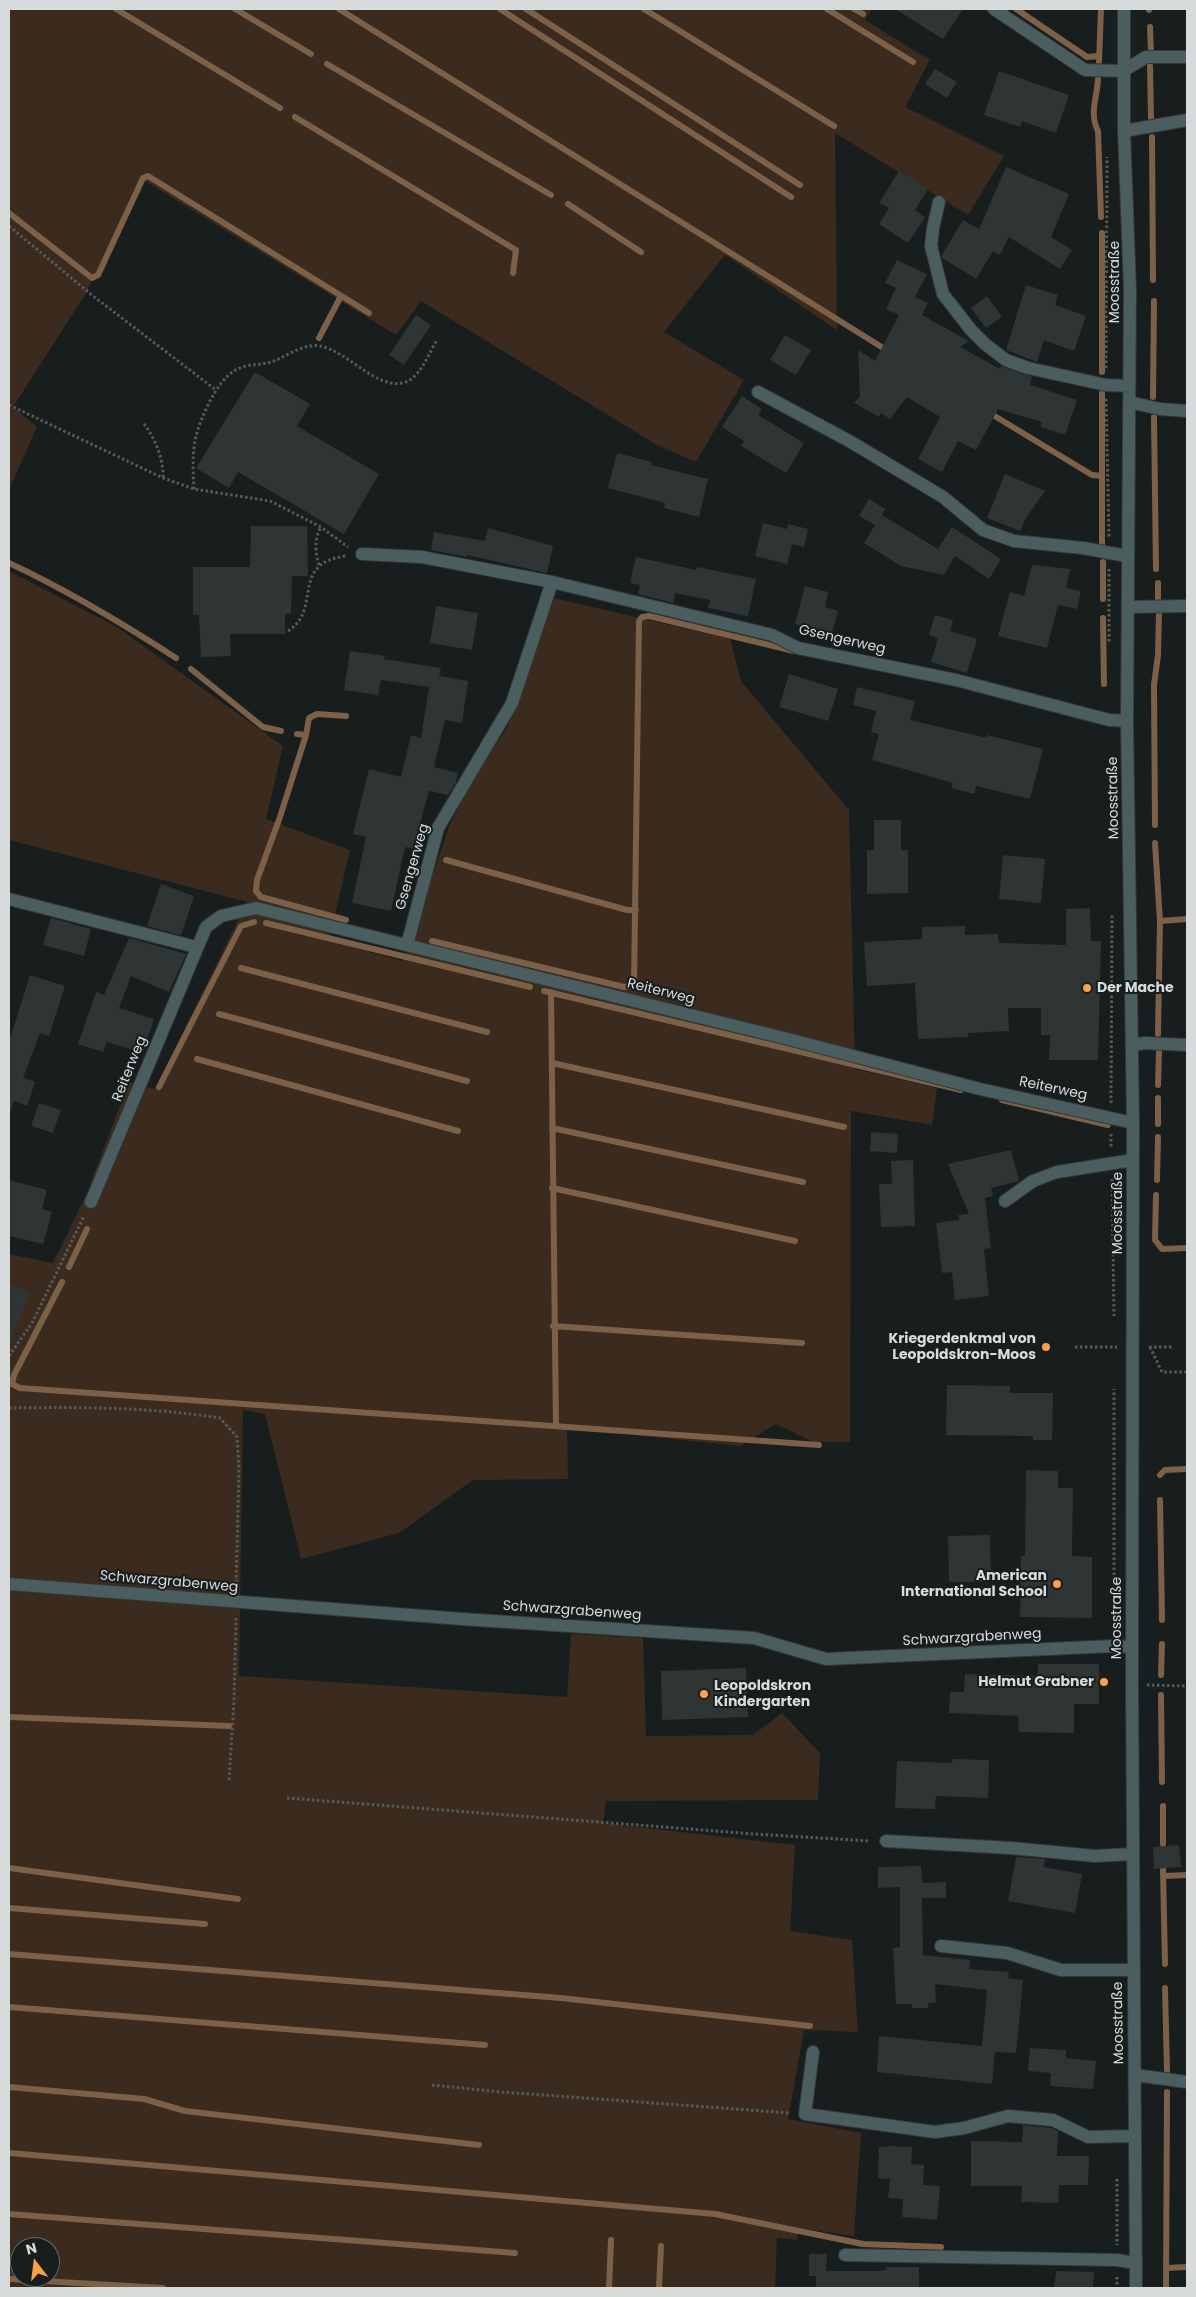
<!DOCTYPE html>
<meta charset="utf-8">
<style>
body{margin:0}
#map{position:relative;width:1196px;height:2297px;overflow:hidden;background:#181d1e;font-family:Poppins,sans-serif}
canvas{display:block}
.frame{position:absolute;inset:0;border:10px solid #d7dbdb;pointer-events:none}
.north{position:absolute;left:10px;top:2237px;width:50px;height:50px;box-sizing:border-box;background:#181d1e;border:1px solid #64696a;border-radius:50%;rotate:345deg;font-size:14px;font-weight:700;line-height:20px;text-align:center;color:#d7dbdb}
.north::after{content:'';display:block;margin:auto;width:18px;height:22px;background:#f7a149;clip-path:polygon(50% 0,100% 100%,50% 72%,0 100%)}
</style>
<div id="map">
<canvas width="1196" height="2297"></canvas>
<div class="frame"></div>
<div class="north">N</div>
</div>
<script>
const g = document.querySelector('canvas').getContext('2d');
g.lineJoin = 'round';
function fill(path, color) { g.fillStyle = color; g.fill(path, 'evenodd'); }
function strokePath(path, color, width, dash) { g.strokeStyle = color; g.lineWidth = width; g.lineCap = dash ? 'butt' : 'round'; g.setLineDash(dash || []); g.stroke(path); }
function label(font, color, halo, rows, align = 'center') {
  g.font = font + ' Poppins,sans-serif'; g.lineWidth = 4; g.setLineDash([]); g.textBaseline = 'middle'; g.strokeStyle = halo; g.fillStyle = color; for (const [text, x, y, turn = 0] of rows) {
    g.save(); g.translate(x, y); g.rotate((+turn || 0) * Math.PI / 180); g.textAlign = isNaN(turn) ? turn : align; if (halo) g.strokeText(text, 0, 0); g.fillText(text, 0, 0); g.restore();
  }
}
const green = new Path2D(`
 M9,9h863l-7,11 65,40 -25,47 99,49 -36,59 -133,-82 2,197 -112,-75 -61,77 80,48 -48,82 -39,-17 -236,-144 -25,34 -251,-154 -62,117 -70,109 24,20 -28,63z
 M9,571l108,56 166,119 -17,73 84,31 -21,91 74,20 47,-137 26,-51 31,-45 47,-130 176,41 11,42 108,129 6,259 82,19 -5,37 -81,-14 -1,331h-37l-37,-18 -36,22 -173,-18 1,51 -95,1 -74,53 -98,26 -36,-145 -22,-4 -4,266 328,21 4,-63 72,4 3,98 107,-1 29,-22 38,40 -2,47 -212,1 -3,22 192,22 -5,86 62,9 6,92 -54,-2 -16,89 73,14 -7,103 -56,-8 -1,12 -20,-2 -2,50h-766v-1034l44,9 33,-68 43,-113 26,7 92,-187 -238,-62zM20,2247h30v30h-30z`);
const stream = new Path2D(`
 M116,9l164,99
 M235,9l76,45
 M339,9l549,342
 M500,9l291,188
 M526,9l274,176
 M644,9l190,117
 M827,9l86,53
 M854,9l9,5
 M1016,9l71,48 12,-1
 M1149,9v1
 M1150,27l1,25
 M1099,62l2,-53
 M327,64l224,131
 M1150,66l1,52
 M1098,79c-1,20 -9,34 0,52l3,86
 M295,117l221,133 -3,23
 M1152,137l1,143
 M568,204l73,48
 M9,213l83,65 6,-3 45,-97 5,-2 221,137
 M319,338l22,-42
 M1102,372v-139
 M1153,397l1,-96
 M988,412l104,63 10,1
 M1154,417l2,152
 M1102,546v-153
 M1103,562v37
 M9,563c58,27 113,60 167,95
 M1158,583v16
 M1103,618l1,66
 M191,669l72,58 18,4
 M297,734l9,1 -26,82 -23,63 -1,11 5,6 85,23
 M306,735l3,-17 8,-4 29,2
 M1155,825l-1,-140 4,-30 1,-43
 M1155,843l5,78 -2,113
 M446,860l181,50h9
 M1160,921l27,-2
 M266,923l264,64
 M432,941l192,46 10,-1 5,-365 3,-4 7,-1 145,35
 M241,968l246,64
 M544,991l417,99
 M551,992l5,434
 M219,1014l248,67
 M197,1059l261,72
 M552,1063l292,64
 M1158,1085l1,-34
 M159,1087l82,-161 13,-4
 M1158,1098v26
 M1002,1100l106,25
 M552,1128l251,54
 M1157,1180l1,-43
 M552,1188l243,53
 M1156,1195l-1,45 7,9 25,-1
 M69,1267l18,-38
 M62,1282l-48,93 -2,9 8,4 799,57
 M553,1326l249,17
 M1160,1475l5,-5 22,-1
 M1160,1500l2,120
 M1161,1675l1,-31
 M1161,1695l1,87
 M9,1717l220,9
 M1163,1806v38
 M9,1868l229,31
 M1163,1869l2,95
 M1164,1876l23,-1
 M9,1908l196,16
 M9,1954l552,44 249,28
 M1165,1988l2,83
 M9,2007l476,38
 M9,2087l135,12 41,12 294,34
 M9,2153l706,61 148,30 78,3
 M9,2214l506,39
 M1166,2268l21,-1
 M9,2279l154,9
 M609,2288l2,-48
 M659,2288l2,-42
 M1166,2288l1,-196`);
const building = new Path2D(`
 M895,9h68l-20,30z
 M935,69l22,13 -10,16 -22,-14z
 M999,71l70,24 -13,38 -34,-12 -2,6 -36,-12z
 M1006,167l63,27 -18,43 21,13 -12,19 -51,-32 -9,18 -7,-4 -17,28 -34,-21v-3l21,-35 16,9z
 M899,171l29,18 -13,21 10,7 -17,26 -29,-19 10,-16 -10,-5z
 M897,260l30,14 -12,23 13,6 -6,12 47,26 -9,6 40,22 1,-3 31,11 -2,8 47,15 -12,35 -24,-8 1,-5 -44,-13 -22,41 -18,-9 -16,31 -24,-13 22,-42 -33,-20 -17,22 -9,-6 -2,4 -25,-14 6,-7 -2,-46 17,11 24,-46 -13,-6 10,-21 -11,-5z
 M1026,285l32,10 -3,10 31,11 -12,35 -30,-11 -7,22 -31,-12z
 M987,296l15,21 -16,11 -15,-20z
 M416,315l15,10 -27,40 -15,-10z
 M785,335l26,15 -15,25 -26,-15z
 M255,372l55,32 -13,22 82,48 -35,60 -106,-62 -9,16 -33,-20z
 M742,396l20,13 -4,6 46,28 -18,30 -45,-27 3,-5 -22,-14z
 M617,453l35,9 -1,3 57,14 -9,38 -35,-9 1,-5 -57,-15z
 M1005,474l40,17 -19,27 -6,13 -33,-13z
 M869,499l16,10 -3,6 56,34 14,-22 49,32 -12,20 -34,-23 -11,19 -43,-9 -37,-23 11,-18 -16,-9z
 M763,523l24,6 1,-5 20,5 -4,18 -12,-3 -5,20 -32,-8z
 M251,526h56l1,50h-16l-1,38h-6v20h-55l1,22 -30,1 -2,-42h-6v-48h57z
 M488,528l65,18 -6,27 -80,-18v2l-36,-7 3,-18 51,9z
 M636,557l60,13 1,-3 59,12 -8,37 -40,-8 2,-8 -35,-7 -2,10 -35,-9 2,-9 -10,-2z
 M1032,565l38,4 -4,19 15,3 -4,18 -19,-4 -11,43 -49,-12 12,-44 14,4z
 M805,586l23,6 -3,15 13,4 -6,22 -37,-9z
 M436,606l42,7 -6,37 -42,-7z
 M935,615l18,5 -3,11 27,8 -10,34 -36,-11 7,-24 -9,-3z
 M350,651l35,5 -1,3 57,9 -2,8 29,5 -6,42 -17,-3 -11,47 24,6 -2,9 -8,13 -19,-4 -16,58 -8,-2 -14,64 -39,-8 14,-66 -13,-3 16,-65 32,8 10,-42 10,3 8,-51 -48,-7 -3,15 -34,-5z
 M789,674l49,15 -10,32 -49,-14z
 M857,687l58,14 -5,19 77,18v-3l56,14 -13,50 -54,-13 -2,8 -23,-6 2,-5 -81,-23 7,-26 -8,-2 5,-21 -23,-6z
 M874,820h27v30h7v43l-41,1v-44h7z
 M1003,855l42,4 -4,44 -42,-4z
 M161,884l33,12 -13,39 -34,-9z
 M1090,908l1,33h10l-3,119h-49l1,-25h-9v-27h-33l1,23 -41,2v4l-50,2 -3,-56 -48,3 -3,-44 58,-3v-12l43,-1v9l33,-1 1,9 67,2v-36z
 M51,918l40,11 -7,27 -41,-11z
 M129,938l57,16 -17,38 -38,-16 -12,32 35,11 -11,34 -36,-11 -4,10 -25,-8 18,-52 8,3z
 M30,975l35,11 -16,50 -9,-3 -17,45 12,4 -8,24 -13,-5 -4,11 -1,-70z
 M39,1103l22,7 -8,23 -22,-7z
 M871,1132l27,2 -1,19 -27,-2z
 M1011,1150l8,31 -28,7 2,8 -8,2 6,50 -7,1 5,47 -34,4 -3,-28 -10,1 -6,-50 23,-3 -1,-5 11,-1 -21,-50z
 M913,1160l2,66 -34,1 -2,-43h13l-1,-23z
 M9,1180l38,10 -5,19 10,3 -9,32 -34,-8z
 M9,1284l21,9 -21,50z
 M947,1385l63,1v7h43l-1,47h-19v-4l-87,-1z
 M1026,1470l32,1v17h15l-1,68 20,1v61l-72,-1 1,-61h4z
 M990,1535l1,47h-42l-1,-46z
 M1038,1664h61v40h-25v29l-55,-1 -1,-16 -69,-3 1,-21h14l1,-18 73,2z
 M746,1668l2,49 -86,3 -1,-49z
 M953,1759l36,1 -1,38 -52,-2 -1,13 -40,-1 2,-47 55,2z
 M1179,1845l2,22 -27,2 -1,-22z
 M1016,1857l29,2 -1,8 38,7 -7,39 -67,-12z
 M921,1866l1,17 24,-1v16h-24l1,57 47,5 -1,9 40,3 -1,6 15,2 -7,73 -21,-1 -3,32 -115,-12 2,-36 103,10 5,-56 -52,-6 1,18 -8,1v5h-16v-4h-16l-3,-56 7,-1v-60l-22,1v-21z
 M1030,2048l36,2v8l30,3 -3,28 -43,-3 1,-13 -23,-2z
 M1023,2125l28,3 7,3 -1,25h32l-1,29h-29l-1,18 -37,-1 1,-16h-51v-45l51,1z
 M890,2146l22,1 -1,17 13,1 -1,20 17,1 -3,34 -35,-3 1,-18 -15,-1 2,-19 -12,-1 1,-31z
 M809,2254h18l-1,17h49l12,-1 -1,-3h33v21h-103v-12h-7z
 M1056,2271l38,1 -1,16h-39z`);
const path = new Path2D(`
 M9,226l84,70 123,94
 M1106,368l1,-211
 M1106,399l3,139
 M9,405l154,73 31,11 76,12 51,26 27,20
 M144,424c11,14 20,36 19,54
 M194,489c-1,-17 -2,-36 2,-53 5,-19 21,-55 38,-65 15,-9 28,-5 40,-10 15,-6 30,-18 46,-15 27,5 55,42 82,37 18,-3 26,-29 35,-43
 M319,565c-4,-13 -5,-26 2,-38
 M1109,569v74
 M288,631c35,-22 1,-68 58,-75
 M1111,1103l1,-189
 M1111,1134v14
 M1112,1179l2,137
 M1075,1347h42
 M1149,1347h24
 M1150,1347l12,25h25
 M9,1356l23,-33 52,-107
 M9,1408c70,-1 142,-1 211,10l17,19 2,33 -3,117
 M1114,1630v-241
 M1147,1685l40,1
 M229,1780l5,-79 2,-83
 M287,1798l467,36 116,7
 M432,2085l70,7 288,21
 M1117,2179v66
 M1117,2277v11`);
const minor = new Path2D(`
 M994,9l91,61 38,1 23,-14h41
 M1124,9v122l6,158 -3,432 6,402 -1,561 4,604
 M1124,131l63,-11
 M939,202l-6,26 -2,18 12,48 28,36 14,14 21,16 22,8 78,17 23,1
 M758,392l93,50 92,55 40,33 31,11 69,7 44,8
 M1129,402l31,7 27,2
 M362,554l60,3 130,25 220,53 26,13 158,32 153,40 18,1
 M1128,607l59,-1
 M9,899l187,48
 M407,945l31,-117 74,-125 40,-121
 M1132,1045l13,-2 42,2
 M1005,1201l28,-20 24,-9 76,-12
 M91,1202l115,-275 15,-11 35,-8 528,130 196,51 153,34
 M9,1584l453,35 292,19 72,21 288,-13 18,1
 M886,1841l125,7 84,8 38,-2
 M941,1946l66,7 54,17h73
 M813,2052l-8,62 130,18 29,-4 44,-12 45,4 35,17 47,-1
 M1135,2075l52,7
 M845,2255l272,5 19,3`);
const markers = [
 [1087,988,5,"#f7a149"],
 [1046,1347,5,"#f7a149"],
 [1057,1584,5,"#f7a149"],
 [1104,1682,5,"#f7a149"],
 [704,1694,5,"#f7a149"]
];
const streetNames = [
 ["Moosstraße",1115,282,-90],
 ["Gsengerweg",842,640,13],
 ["Moosstraße",1114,798,-91],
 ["Gsengerweg",413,867,-74],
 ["Reiterweg",661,992,14],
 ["Reiterweg",130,1069,-68],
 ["Reiterweg",1053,1089,12],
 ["Moosstraße",1118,1213,-90],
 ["Schwarzgrabenweg",169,1582,5],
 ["Schwarzgrabenweg",572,1611,4],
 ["Moosstraße",1117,1618,-90],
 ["Schwarzgrabenweg",972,1638,-3],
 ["Moosstraße",1119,2023,-91]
];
const poiNames = [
 ["Der Mache",1097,988,"left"],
 ["Kriegerdenkmal von",1036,1339],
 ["Leopoldskron-Moos",1036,1355],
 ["American",1047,1576],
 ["International School",1047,1592],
 ["Helmut Grabner",1094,1682],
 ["Leopoldskron",714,1686,"left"],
 ["Kindergarten",714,1702,"left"]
];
fill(green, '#3a2b1e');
strokePath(stream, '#7c6047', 6);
fill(building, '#2f3535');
strokePath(minor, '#333838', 14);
strokePath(path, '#555a5b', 3, [2.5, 2.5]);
strokePath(minor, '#4b5e5f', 12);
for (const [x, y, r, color] of markers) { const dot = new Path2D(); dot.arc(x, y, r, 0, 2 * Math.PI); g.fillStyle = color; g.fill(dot); strokePath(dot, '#181d1e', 2); }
label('14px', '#d7dbdb', '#181d1e', streetNames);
label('bold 14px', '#d7dbdb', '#181d1e', poiNames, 'right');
</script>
